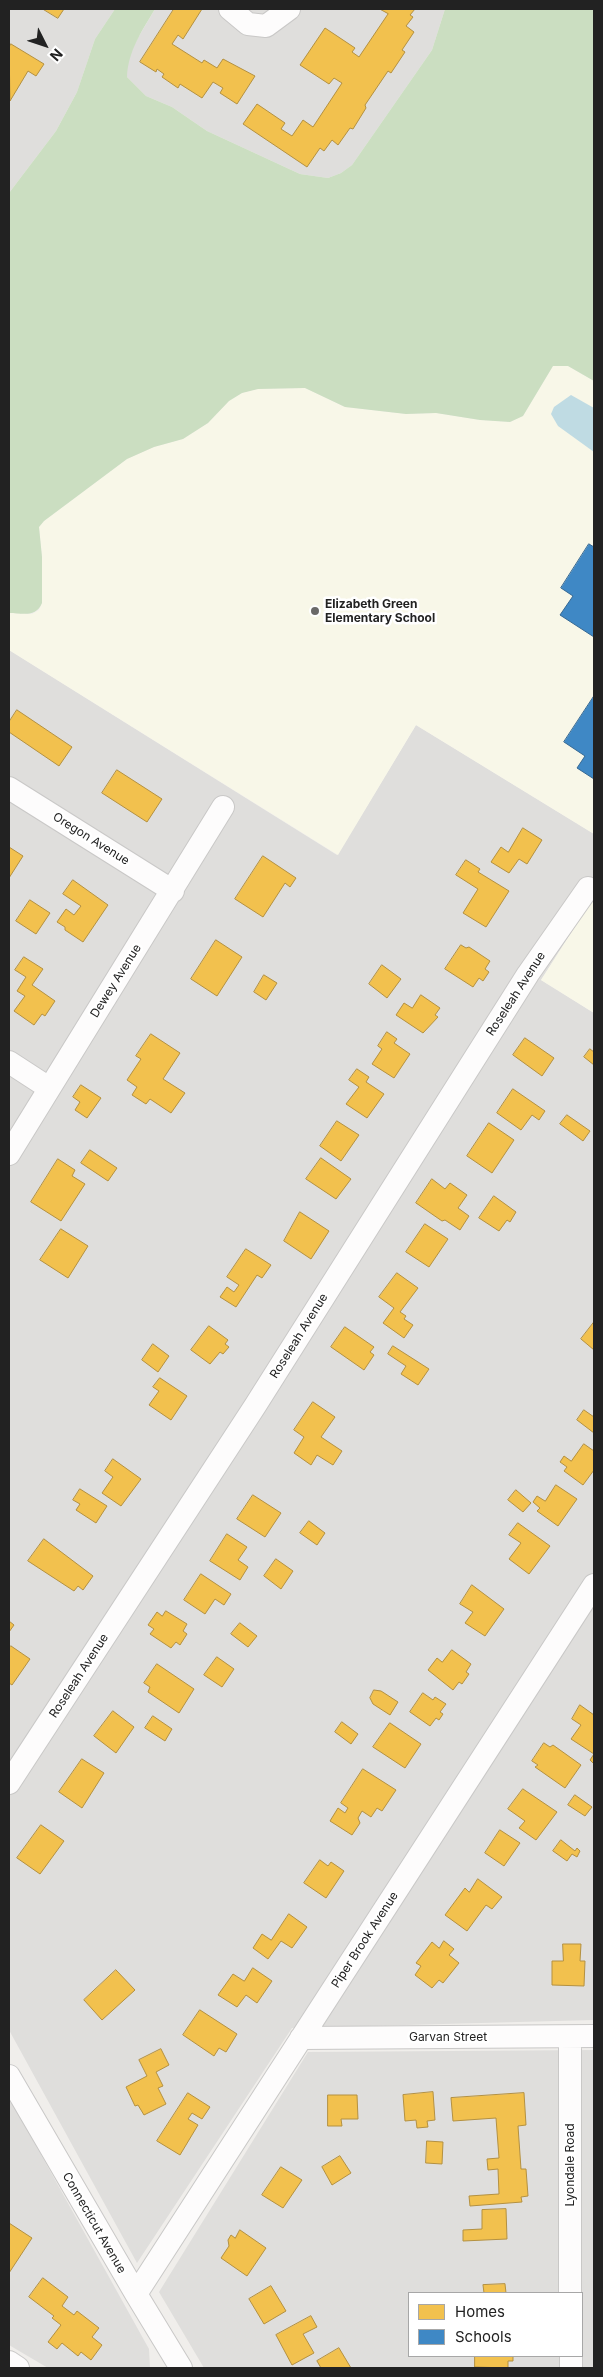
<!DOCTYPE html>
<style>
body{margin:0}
#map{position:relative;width:603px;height:2377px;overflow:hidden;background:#f0eeeb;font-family:Inter,sans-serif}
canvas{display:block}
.frame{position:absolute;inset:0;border:10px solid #222;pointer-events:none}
.legend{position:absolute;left:408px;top:2292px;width:175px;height:65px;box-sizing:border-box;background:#fff;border:1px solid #a7a7a7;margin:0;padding:6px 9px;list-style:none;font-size:15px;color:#222}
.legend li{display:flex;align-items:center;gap:10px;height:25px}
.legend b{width:25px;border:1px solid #a7a7a7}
.north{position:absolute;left:20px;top:20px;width:50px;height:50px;-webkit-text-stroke:4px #fff;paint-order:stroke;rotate:131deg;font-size:14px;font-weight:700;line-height:20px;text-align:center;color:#222}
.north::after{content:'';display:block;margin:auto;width:18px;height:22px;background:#222;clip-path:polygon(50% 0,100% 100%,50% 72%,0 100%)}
</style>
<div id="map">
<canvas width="603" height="2377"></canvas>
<div class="frame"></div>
<ul class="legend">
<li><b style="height:14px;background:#f2c14e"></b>Homes</li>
<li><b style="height:14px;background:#3f88c5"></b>Schools</li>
</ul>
<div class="north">N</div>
</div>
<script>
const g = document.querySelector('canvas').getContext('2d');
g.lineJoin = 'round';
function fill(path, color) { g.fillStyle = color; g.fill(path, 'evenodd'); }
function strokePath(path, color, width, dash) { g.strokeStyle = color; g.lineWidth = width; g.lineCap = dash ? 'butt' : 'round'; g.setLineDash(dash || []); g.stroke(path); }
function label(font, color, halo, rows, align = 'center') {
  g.font = font + ' Inter,sans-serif'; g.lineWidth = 5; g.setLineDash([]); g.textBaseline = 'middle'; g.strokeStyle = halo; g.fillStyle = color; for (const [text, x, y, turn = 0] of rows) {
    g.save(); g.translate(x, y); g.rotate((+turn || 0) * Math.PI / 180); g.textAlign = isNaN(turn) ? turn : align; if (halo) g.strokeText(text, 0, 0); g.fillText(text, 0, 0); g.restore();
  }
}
const residential = new Path2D(`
 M9,9h106l-20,30 -18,53 -21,39 -47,62z
 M155,9h290l-13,41 -80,115 -11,8 -13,5 -28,-4 -93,-43 -35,-24 -26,-11 -19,-19v-15l5,-14z
 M9,650l328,205 79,-130 178,109v63l-53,83 53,33v1007l-302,8 -155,235 -128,-233z
 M594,2050v318h-390l-45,-76 149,-240zM409,2293h173v63h-173z
 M9,2097l140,252 1,19h-102l-39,-23z`);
const education = new Path2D(`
 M553,366h15l26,15v453l-178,-109 -78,130 -329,-205v-37l23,1 7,-4 3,-7v-46l-3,-30 5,-6 83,-62 27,-12 29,-8 25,-16 21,-22 13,-8 16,-4 47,-1 40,19 61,7 30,-1 44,7 30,2 13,-6z
 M594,897v116l-53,-33z`);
const forest = new Path2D(`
 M115,9h40c-13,22 -27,42 -28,68l19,19 26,11 35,24 93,43 28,4 13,-5 11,-8 80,-115 13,-41h149v372l-26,-15h-15l-30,50 -13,6 -30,-2 -44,-7 -30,1 -61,-7 -40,-19 -47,1 -16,4 -13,8 -21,22 -25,16 -29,8 -27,12 -83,62 -5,6 3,30v46c-6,15 -20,10 -33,10v-420l47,-62 21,-39 18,-53z`);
const water = new Path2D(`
 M571,395l23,13v44l-36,-26 -7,-12 3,-7z`);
const homes = new Path2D(`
 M43,9h21l-6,9z
 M174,9h28l-19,30 -5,-4 -6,9 30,19 2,-3 13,8 6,-9 32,17 -18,28 -17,-11 3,-5 -10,-6 -11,16 -22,-14 -2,4 -16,-11 2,-3 -7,-5 -1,3 -16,-10z
 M380,9h35l-5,6 3,2 -7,9 8,6 -12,18 3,2 -14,21 -3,-2 -23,34 1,3 -13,21 -3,-1 -12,17 -6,-5 -8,11 -4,-3 -13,19 -64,-43 14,-20 28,19 -4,6 11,7 11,-16 10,7 29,-44 -8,-5 -5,6 -29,-19 25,-37 30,20 -3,4 7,5 29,-43z
 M11,44l33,20 -8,12 -8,-5 -18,30 -1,-53z
 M17,710l55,37 -13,19 -50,-34v-10z
 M117,770l45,29 -15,23 -45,-29z
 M523,828l19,12 -15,24 -8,-5 -10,14 -18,-11 10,-15 7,5z
 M9,847l14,9 -14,22z
 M263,856l33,22 -6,9 -5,-4 -22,34 -28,-18z
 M466,860l14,9 -2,3 31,19 -23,36 -23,-14 15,-24 -22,-14z
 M73,880l35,25 -25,37 -18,-12v-3l-8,-5 9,-13 8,6 7,-9 -18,-12z
 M30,900l20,13 -14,21 -20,-13z
 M216,940l26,17 -25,39 -26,-17z
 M461,945l5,3 3,-1 21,14 -5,8 4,3 -6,9 -4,-3 -6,9 -28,-18z
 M24,957l19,12 -11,16 23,16 -10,15 -3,-2 -8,11 -20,-14 11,-15 -8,-5 9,-14 -11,-7z
 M382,965l19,14 -14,19 -18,-14z
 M264,975l13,8 -11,17 -12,-8z
 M421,995l19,13 -5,7 3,2 -15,16 -27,-18 8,-12 8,5z
 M387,1032l10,7 -3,4 16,11 -16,24 -22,-14 10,-15 -4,-3z
 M151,1034l29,19 -17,26 22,14 -14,20 -21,-14 -4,5 -14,-9 5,-8 -10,-7 14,-21 -5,-3z
 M525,1038l29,20 -12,18 -29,-21z
 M590,1049l4,3v13l-10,-8z
 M357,1069l12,8 -3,5 18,12 -17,24 -21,-14 13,-17 -10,-7z
 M81,1085l20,13 -14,20 -12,-8 5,-8 -7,-5z
 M513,1089l32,22 -6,9 -7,-5 -11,15 -24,-17z
 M567,1115l23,16 -7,10 -23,-17z
 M337,1121l22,14 -18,26 -21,-15z
 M489,1123l25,17 -22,33 -25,-17z
 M90,1150l27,18 -9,13 -27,-18z
 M321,1158l30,21 -15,20 -30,-20z
 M58,1159l17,11 -3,6 13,8 -24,37 -30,-19z
 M432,1179l13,10 5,-6 17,12 -9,13 11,8 -9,14 -15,-10 -3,1 -26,-18z
 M494,1196l22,16 -6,10 -3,-2 -8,11 -20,-13z
 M300,1212l29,19 -18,28 -27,-18z
 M425,1224l23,15 -19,28 -23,-15z
 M61,1229l27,17 -20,32 -28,-18z
 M246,1249l25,16 -9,13 -5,-3 -21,32 -16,-10 7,-10 7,5 5,-7 -12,-8z
 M397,1273l21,15 -18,24 6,4 -2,3 9,6 -9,13 -21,-15 11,-15 -15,-11z
 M594,1322v28l-13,-11z
 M209,1326l19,14 -3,4 4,3 -6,7 -3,-2 -10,12 -19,-14z
 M345,1327l29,20 -4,5 4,3 -10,15 -33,-23z
 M153,1344l16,12 -11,16 -16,-12z
 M393,1346l36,23 -11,16 -17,-11 5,-8 -18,-12z
 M160,1378l27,18 -16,24 -22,-15 10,-14 -6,-4z
 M313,1402l22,15 -14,20 21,14 -9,14 -16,-10 -6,10 -17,-12 10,-16 -10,-7z
 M584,1410l10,7v16l-17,-13z
 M584,1444l10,7v19l-11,15 -19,-14 3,-4 -7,-5 4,-6 7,5z
 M113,1459l28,20 -20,27 -19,-13 11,-16 -8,-6z
 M556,1485l21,14 -19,27 -21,-15 3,-3 -7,-6 4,-6 8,5z
 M80,1489l27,17 -11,17 -20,-13 4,-6 -7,-4z
 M516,1490l15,13 -8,9 -15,-12z
 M253,1495l28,18 -16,24 -28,-18z
 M309,1521l16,12 -8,12 -17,-12z
 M518,1523l32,23 -21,28 -20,-15 12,-16 -12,-8z
 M227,1534l20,13 -9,13 10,7 -8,13 -30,-19z
 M44,1539l49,37 -10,14 -5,-4 -4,5 -46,-30z
 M276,1559l17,12 -12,18 -17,-13z
 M201,1574l30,20 -7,11 -9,-6 -10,15 -21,-14z
 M472,1585l32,24 -19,27 -20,-13 8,-11 -13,-8z
 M166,1611l21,13 -4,7 4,3 -7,11 -4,-3 -5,6 -21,-14 4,-5 -6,-4 9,-13 5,4z
 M9,1621l5,4 -5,7z
 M240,1623l17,13 -9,11 -17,-13z
 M11,1646l19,13 -18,26 -3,-2v-35z
 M452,1650l19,14 -5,8 3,2 -7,10 -3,-2 -6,8 -25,-20 9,-12 5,4z
 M217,1657l17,12 -12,18 -18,-12z
 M157,1664l37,25 -15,24 -31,-21 2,-5 -6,-4z
 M374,1690l7,1 17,11 -8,13 -17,-11 -3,-6z
 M423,1693l10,7 2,-3 11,7 -6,8 3,2 -4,6 -3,-2 -6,8 -20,-14z
 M580,1705l14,10v49l-4,-4 4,-6 -23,-15 10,-14 -9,-6z
 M113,1711l21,16 -18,26 -22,-17z
 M153,1716l19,13 -7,12 -20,-13z
 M342,1722l16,12 -7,10 -16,-12z
 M390,1723l31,21 -16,24 -32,-21z
 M544,1743l6,4 3,-2 28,20 -16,23 -30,-21 3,-2 -6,-4z
 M82,1759l22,14 -22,35 -23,-16z
 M363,1769l33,21 -14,21 -5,-3 -6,9 -9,-6 -4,7 2,5 -8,12 -22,-14 8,-13 7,5 3,-5 -7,-5z
 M523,1789l34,23 -21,28 -17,-12 6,-7 -17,-12z
 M575,1795l17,12 -7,9 -17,-11z
 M41,1825l23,16 -24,33 -23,-16z
 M500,1830l20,13 -16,23 -19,-13z
 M561,1840l14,11 2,-3 3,3 -3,6 -5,-3 -5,7 -14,-10z
 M320,1860l8,6 3,-4 13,9 -18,27 -22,-15z
 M478,1879l24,18 -10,12 -6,-4 -19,26 -22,-16 20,-27 4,4z
 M289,1914l18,13 -15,21 -11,-7 -13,18 -15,-11 9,-14 9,6z
 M444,1941l10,8 -5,6 10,8 -16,20 -4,-3 -7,8 -17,-13 6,-9 -5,-3 16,-21 7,6z
 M563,1944h18l-1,17h5l-1,25 -32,-1v-24h11z
 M253,1968l19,13 -15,22 -11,-8 -9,12 -19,-12 15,-21 11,7z
 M116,1970l19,20 -33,30 -18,-20z
 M200,2010l37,24 -11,18 -7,-4 -5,8 -31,-21z
 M161,2049l8,16 -13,7 7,14 -5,2 8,16 -22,11 -6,-10 -3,1 -9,-19 21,-11 -8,-16z
 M433,2092l2,28 -8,1 1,6 -11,1 -1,-8 -11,1 -2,-26z
 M188,2093l22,14 -8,12 -10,-6 -4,6 10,6 -18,30 -23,-14z
 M524,2093l2,32 -8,1 3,43h5l2,27 -7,1 1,5 -52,4 -1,-10 30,-2 -1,-25 -10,1 -1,-11 12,-1 -3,-40 -43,3 -2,-23z
 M328,2095h29l1,24h-17l1,7h-14z
 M427,2141l16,1 -1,22 -16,-1z
 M340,2156l11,17 -19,12 -10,-18z
 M281,2167l21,13 -19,28 -21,-13z
 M506,2209l1,30 -44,2v-11l19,-1v-19z
 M9,2223l23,15 -23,35z
 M240,2230l26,18 -19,28 -26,-18 8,-12 -1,-6 3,-5 4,3z
 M43,2278l25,19 -6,9 12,9 3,-4 22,17 -7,9 10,8 -11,15 -10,-8 -3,4 -16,-13 -5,6 -9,-7 13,-17 -9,-7 2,-2 -25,-19z
 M505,2284l1,9h-22l-1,-8z
 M271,2286l15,25 -22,13 -15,-25z
 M311,2316l6,11 -14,7 11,19 -22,12 -16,-30z
 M339,2348l12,20h-30l-4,-7z
 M475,2356h38v5h-5v7l-33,-1z`);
const schools = new Path2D(`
 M589,544l5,3v90l-34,-22 13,-19 -12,-8z
 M594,696v83l-17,-11 8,-12 -21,-14z`);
const minor = new Path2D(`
 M230,9l18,15 18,2 23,-17
 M9,788l164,103
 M9,1062l40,26
 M9,1154l214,-347
 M9,1783l246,-377 273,-432 60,-86
 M570,2037v256
 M301,2038l293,-2
 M9,2076l127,218 45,74
 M136,2294l458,-709
 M571,2356v12
 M9,2362l9,6`);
const markers = [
 [315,611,5,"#6a6968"]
];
const poiNames = [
 ["Elizabeth Green",325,604],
 ["Elementary School",325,618]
];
const streetNames = [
 ["Oregon Avenue",91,839,32],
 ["Dewey Avenue",116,981,-58],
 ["Roseleah Avenue",516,994,-57],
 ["Roseleah Avenue",299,1336,-58],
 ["Roseleah Avenue",79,1676,-57],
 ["Piper Brook Avenue",365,1940,-57],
 ["Garvan Street",448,2037],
 ["Lyondale Road",570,2165,-90],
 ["Connecticut Avenue",94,2223,60]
];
fill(residential, '#dfdedc');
fill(education, '#f8f7e8');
fill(forest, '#cbdec1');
fill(water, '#bfdbe3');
fill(homes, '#f2c14e');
strokePath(homes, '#b49141', 1);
fill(schools, '#3f88c5');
strokePath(schools, '#366994', 1);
strokePath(minor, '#c9c8c7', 24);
strokePath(minor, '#fdfcfc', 22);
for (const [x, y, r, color] of markers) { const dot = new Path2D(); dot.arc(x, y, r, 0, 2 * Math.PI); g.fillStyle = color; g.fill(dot); strokePath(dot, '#fff', 2); }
label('bold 12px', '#222', '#fff', poiNames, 'left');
label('12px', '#222', '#fff', streetNames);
</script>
